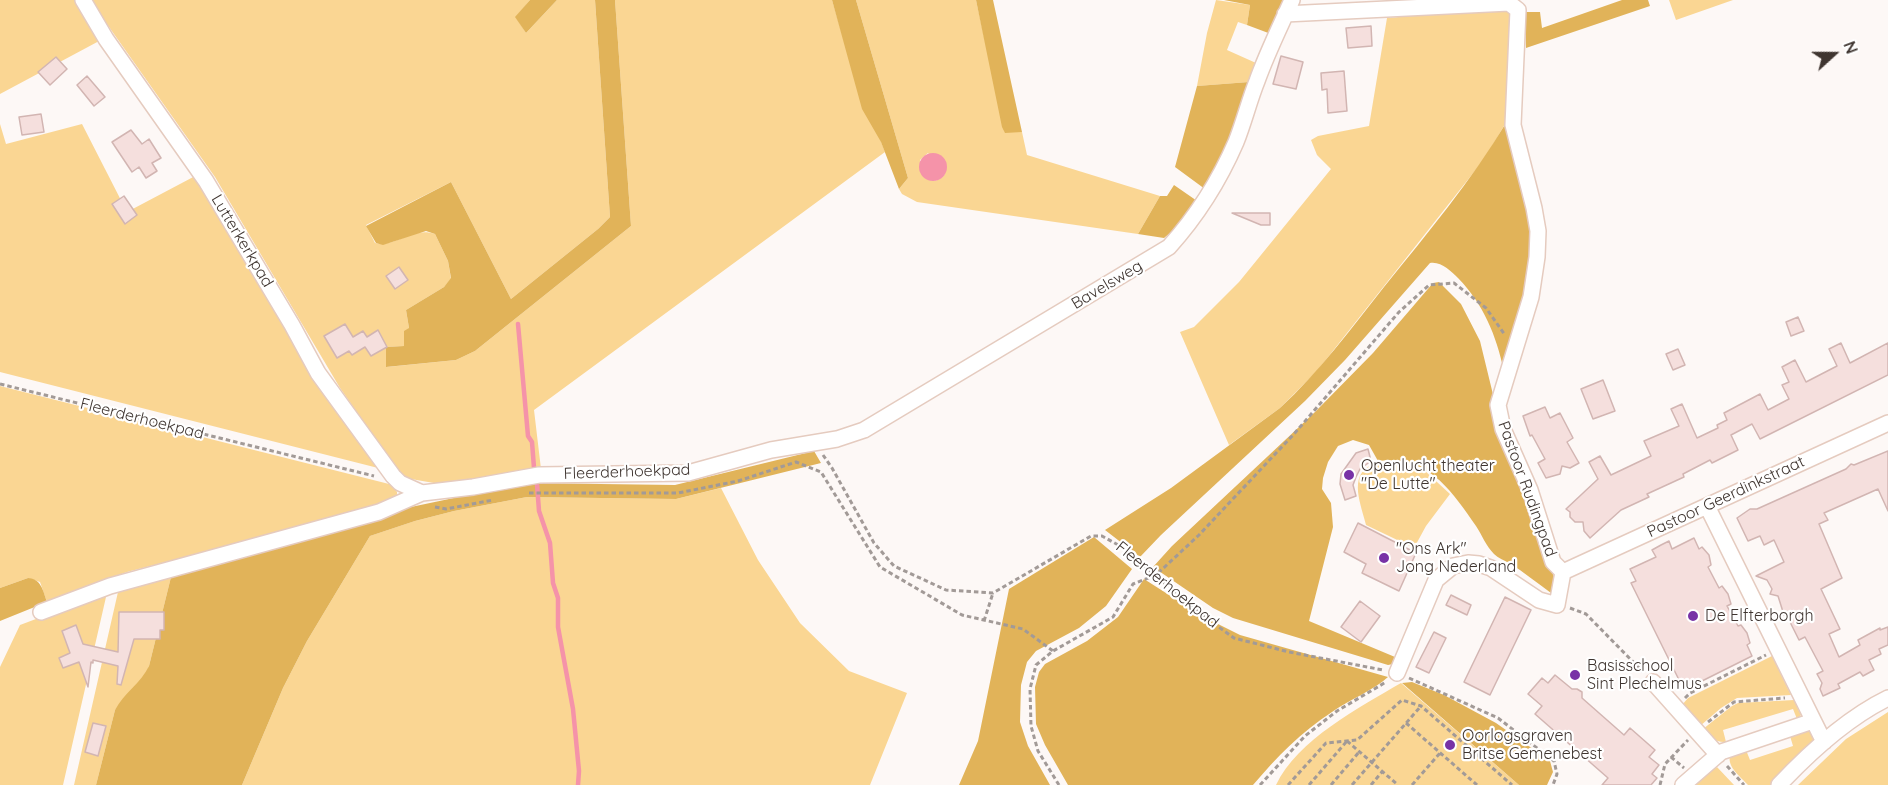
<!DOCTYPE html>
<style>
body{margin:0}
#map{position:relative;width:1888px;height:785px;overflow:hidden;background:#fdf8f6;font-family:Quicksand,sans-serif}
canvas{display:block}
.north{position:absolute;left:1804px;top:24px;width:60px;height:60px;-webkit-text-stroke:4px #fff;paint-order:stroke;rotate:69deg;font-size:16px;font-weight:700;line-height:24px;text-align:center;color:#3f3530}
.north::after{content:'';display:block;margin:auto;width:21px;height:27px;background:#3f3530;clip-path:polygon(50% 0,100% 100%,50% 72%,0 100%)}
</style>
<div id="map">
<canvas width="1888" height="785"></canvas>
<div class="north">N</div>
</div>
<script>
const g = document.querySelector('canvas').getContext('2d');
g.lineJoin = 'round';
function fill(path, color) { g.fillStyle = color; g.fill(path, 'evenodd'); }
function strokePath(path, color, width, dash) { g.strokeStyle = color; g.lineWidth = width; g.lineCap = dash ? 'butt' : 'round'; g.setLineDash(dash || []); g.stroke(path); }
function label(font, color, halo, rows, align = 'center') {
  g.font = font + ' Quicksand,sans-serif'; g.lineWidth = 4.5; g.setLineDash([]); g.textBaseline = 'middle'; g.strokeStyle = halo; g.fillStyle = color; for (const [text, x, y, turn = 0] of rows) {
    g.save(); g.translate(x, y); g.rotate((+turn || 0) * Math.PI / 180); g.textAlign = isNaN(turn) ? turn : align; if (halo) g.strokeText(text, 0, 0); g.fillText(text, 0, 0); g.restore();
  }
}
const green = new Path2D(`
 M0,0h78l23,40 -101,54z
 M92,0h438l-14,17 10,16 31,-33h38l15,217 -12,12 -87,70 -60,-117 -85,43 9,18c21,5 37,-17 60,-9l13,27 3,18 -7,8 -38,23 3,18 -5,18 -18,1 1,20 69,-7 19,-9 156,-125 -16,-226h217l15,51 38,101 -351,258 7,59 -90,17 -40,-7 -8,-4 -13,-15 -50,-72 -125,-211 -118,-167z
 M856,0h120l29,132h17l5,23 133,41 -22,38 -221,-32 -15,-8 -3,-5 9,-11zM928,153l17,21c-5,7 -12,9 -20,4l-5,-18z
 M1216,0l34,5 -3,20 -9,-3 -11,28 29,13 -7,19 -52,4 10,-53z
 M1669,0h64l-57,20z
 M1479,10h31l3,4 -5,105 -23,39 -168,213 -37,37 -51,37 -49,-113 14,-5 45,-45 92,-113 -14,-14 -6,-15 7,-4 51,-10 18,-108z
 M0,124l6,20 76,-20 45,88 70,-37 185,294 -382,-97z
 M0,386l393,99 4,7v7l-60,19 -210,54 -80,30 -7,-20 -12,-4 -28,10z
 M1396,462l28,8 26,24 -24,32 -12,22 -48,-23c-4,-18 -19,-50 6,-60 7,-3 16,-3 24,-3z
 M721,488l37,72 42,63 49,48 58,22 -37,92h-628l41,-97 24,-47 63,-105 45,-15 39,-10 73,-14 149,2z
 M172,573l-23,93 -3,8 -31,36 -19,75h-22l44,-193 2,-4z
 M105,593l1,4 -43,188h-63v-118l20,-42z
 M1772,656l19,39 -54,3 -16,10 -21,18 -18,-21 6,-7z
 M1401,683l118,102h-243c21,-45 84,-78 125,-102z
 M1794,700l7,15 -4,4 -4,-10 -70,21 3,12c-11,1 -15,-6 -23,-13l29,-23 6,-3z
 M1888,712v73h-90l48,-46z
 M1810,730l5,8 -1,3 -44,44h-22c-7,-8 -21,-18 -18,-29l16,-6 4,10 43,-14 -3,-10z
 M1711,767l2,3 4,-3 17,18h-45z`);
const forest = new Path2D(`
 M530,0h27l-31,33 -11,-16z
 M595,0h20l16,226 -156,125 -19,9 -70,7v-20l18,-1v-15l5,-3 -3,-18 38,-23 7,-9 -3,-17 -13,-27 -9,-3 -43,14 -7,-2 -10,-17 85,-44 60,117 87,-70 12,-12z
 M832,0h24l52,178 -9,11 -18,-47 -19,-33z
 M976,0h17l29,132 -17,1 -3,-6z
 M1224,0h61l-14,34 -24,-9 3,-20z
 M1622,0h26l2,6 -124,42 -1,-36h15l2,16z
 M1249,82l-1,19 -39,91 -34,-25 22,-81z
 M1506,123l27,97 -3,65 -26,86c-8,-36 -20,-66 -46,-93 -7,-7 -17,-17 -28,-15l-85,97 -40,41 -144,134 -21,22 -35,-27 66,-42 109,-80c39,-36 71,-79 104,-121 43,-53 87,-106 122,-164z
 M1174,185l26,18 -12,15 -24,20 -26,-4 22,-38h7z
 M1439,282l22,22 19,37 18,74 50,148 11,25 -2,4 -6,1c-14,-10 -27,-21 -42,-30 -5,-3 -11,-5 -15,-9 -8,-8 -12,-19 -18,-28 -25,-36 -48,-71 -98,-65l-9,-16 -16,-5 -15,6 -10,16 -5,16 -1,11 9,14 2,24 -24,94 86,36 -2,7 -5,1 -155,-47 -20,-10 -60,-41 19,-21 143,-134 58,-59 60,-70z
 M814,451l7,12 -145,36 -149,-2 -73,14 -39,10 -45,15 -63,105 -24,47 -41,97h-146l19,-75c9,-17 26,-27 34,-44l23,-93 171,-44 68,-22 114,-24 150,2z
 M1094,537l38,32 -26,37 -27,22 -43,23 -9,11 -6,23 -1,37 8,24 22,39h-91l19,-44 31,-152z
 M28,578c13,1 15,12 19,24l-47,19v-33z
 M1144,579l58,37 38,19 148,42c-14,13 -39,23 -56,35 -31,20 -55,45 -79,73h-185l-23,-40 -9,-21 -1,-37 4,-15 6,-8 42,-23 31,-24z
 M1412,682l32,13 52,28 54,38 3,11 -6,13h-28l-117,-102z`);
const water = new Path2D(`
 M919 167a14 14 0 1 1 28 0a14 14 0 1 1-28 0Z`);
const stream = new Path2D(`
 M518,324l10,112 4,6 2,26
 M537,484l2,27 11,32 3,40 5,15v29l15,82 6,62 -1,14`);
const building = new Path2D(`
 M1371,26l1,20 -24,2 -2,-20z
 M1281,56l22,6 -7,27 -23,-5z
 M56,57l11,12 -17,16 -12,-13z
 M1344,71l3,40 -19,2 -1,-24 -5,1 -1,-17z
 M87,76l18,21 -11,9 -17,-21z
 M41,114l3,18 -22,3 -3,-18z
 M131,130l11,14 7,-5 12,19 -9,5 5,8 -11,7 -7,-11 -7,5 -20,-30z
 M124,196l13,19 -12,9 -13,-20z
 M1232,213h38v12h-9z
 M399,267l9,13 -13,9 -9,-13z
 M1798,317l6,14 -13,5 -5,-14z
 M345,324l8,13 10,-6 4,6 11,-7 9,17 -16,9 -6,-9 -13,8 -3,-4 -12,7 -13,-22z
 M1841,343l9,20 38,-20v32l-128,64 -8,-15 -21,11 7,15 -26,13 -2,-3 -27,14 1,3 -37,17 2,3 -28,13 -31,28 -6,-7 -1,-9h-8l-5,-5v-5l-4,-3 32,-30 -9,-17 11,-6 11,19 40,-19 -7,-15 35,-15 -8,-17 11,-5 15,34 21,-10 -1,-3 10,-5 -3,-7 36,-19 8,16 21,-11 -7,-14 7,-3 -7,-15 13,-7 11,22 31,-16 -8,-17z
 M1678,349l7,16 -12,5 -7,-16z
 M1603,380l12,31 -22,8 -12,-30z
 M1545,407l5,11 10,-5 13,25 -6,4 12,21 -9,5 -8,-2 -2,8 -14,4 -8,-15 7,-4 -13,-24 -2,1 -7,-20z
 M1368,449l3,12 -11,8 -4,8 -3,8 3,11 -11,4 -5,-16 1,-10 15,-21z
 M1888,451v60l-10,-22 -54,24 4,7 -9,4 23,54 -21,11 19,40 -11,5 10,23 21,-12 -2,-5 22,-12v2l8,-3v18l-9,4 2,5 -12,6 5,10 -11,6 -3,-4 -22,12 2,4 -17,8 -3,-7 2,-6 -5,-9 6,-3 -18,-34 -6,3 -12,-24 -3,-1 -6,-19 -8,-2 2,-5 -5,-9 -11,-4 28,-14 -10,-22 -10,5 -4,-9 -12,5 -11,-23 13,-9h7l89,-40 5,-5 3,1z
 M1358,523l58,30 -17,38 -37,-18 4,-9 -22,-12z
 M1694,538l5,11 3,-2 7,8 2,10 -3,2 11,21 3,-2 6,8 3,10 -4,2 11,20 3,-1 6,8 3,10 -3,2 5,11 -68,34 -53,-107 5,-2 -6,-12 26,-12 -4,-7 9,-5 8,-4 3,8z
 M1451,595l20,10 -4,10 -21,-10z
 M1505,597l26,13 -41,85 -26,-13z
 M1360,601l20,15 -19,26 -20,-15z
 M119,612h45v18h-4v9h-26l-13,46 -4,-1 1,-18 -25,-6v3l-2,-1 -3,25 -9,-25 -16,6 -4,-10 11,-5 -8,-22 14,-6 7,19 35,8z
 M1434,632l12,6 -17,35 -13,-6z
 M1555,675l17,14h5l5,3v6l42,37 6,-7 25,22 -6,7 10,8 -7,9 5,4 -6,7h-49l6,-7 -73,-64 7,-8 -14,-12 14,-16 6,5z
 M93,723l13,3 -8,30 -13,-4z`);
const path = new Path2D(`
 M0,384l374,92
 M823,455l9,13 42,75 20,23 52,24 47,3 98,-57h11l18,10 82,69 32,23 55,14 94,18
 M529,493h149l60,-12 58,-19 25,10 59,95 82,48 61,14 30,22
 M435,507l11,2 47,-9
 M1570,608l16,6 57,58
 M984,621l9,-28
 M1409,678l89,40 56,43 3,13 -4,11
 M1685,698l5,-5 76,-38
 M1708,722l26,-20 51,-4
 M1406,723l71,62
 M1347,741l51,44
 M1671,757l13,11
 M1727,766l17,19
 M1059,785l-21,-34 -7,-25 -1,-37 6,-24 17,-14 60,-34 20,-33 23,-9 43,-40 95,-101 105,-122 30,-27 25,-2 32,25 19,27
 M1260,785l45,-49 32,-25 49,-29
 M1288,785l38,-42 31,-3 45,-40 19,6 91,79
 M1309,785l38,-44
 M1331,785l28,-33
 M1352,785l69,-79
 M1371,785l11,-13
 M1412,785l28,-32
 M1660,785l5,-21 23,-24`);
const minor = new Path2D(`
 M83,0l23,39 100,142 86,144 26,48 75,103 7,7 22,10 51,-6 66,-12 149,-2 83,-23 66,-11 27,-9 305,-183c27,-30 51,-68 67,-105 8,-20 13,-41 21,-61 10,-28 23,-54 35,-81
 M1285,14l224,-11 9,7 -5,115 21,83 4,23 -1,26 -6,40 -33,108 5,24 27,61 23,72 10,10
 M1707,506l117,236
 M1563,572l325,-149
 M41,612l69,-26 269,-74 43,-19
 M1397,673l39,-93 17,-14 15,-3 11,1 12,4 48,32 18,5 6,-33
 M1653,682l65,73
 M1683,785l38,-33 92,-31
 M1779,785c31,-33 68,-67 109,-87`);
const markers = [
 [1349,475,6,"#7832a6"],
 [1384,558,6,"#7832a6"],
 [1693,616,6,"#7832a6"],
 [1575,675,6,"#7832a6"],
 [1450,745,6,"#7832a6"]
];
const streetNames = [
 ["Lutterkerkpad",242,241,59],
 ["Bavelsweg",1107,285,-31],
 ["Fleerderhoekpad",142,419,14],
 ["Fleerderhoekpad",627,472,-2],
 ["Pastoor Rudingpad",1527,489,70],
 ["Pastoor Geerdinkstraat",1726,497,-25],
 ["Fleerderhoekpad",1167,585,39]
];
const poiNames = [
 ["Openlucht theater",1361,466],
 ["\"De Lutte\"",1361,484],
 ["\"Ons Ark\"",1396,549],
 ["Jong Nederland",1396,567],
 ["De Elfterborgh",1705,616],
 ["Basisschool",1587,666],
 ["Sint Plechelmus",1587,684],
 ["Oorlogsgraven",1462,736],
 ["Britse Gemenebest",1462,754]
];
fill(green, '#fad693');
fill(forest, '#e1b359');
fill(water, '#f593a9');
strokePath(stream, '#f593a9', 4.5);
fill(building, '#f5dfdd');
strokePath(building, '#d2b5b2', 1.5);
strokePath(minor, '#e5cbbf', 18);
strokePath(path, '#a29a97', 3, [4.5, 3]);
strokePath(minor, '#fff', 15);
for (const [x, y, r, color] of markers) { const dot = new Path2D(); dot.arc(x, y, r, 0, 2 * Math.PI); g.fillStyle = color; g.fill(dot); strokePath(dot, '#fff', 2); }
label('16px', '#3f3530', '#fff', streetNames);
label('16px', '#3f3530', '#fff', poiNames, 'left');
</script>
